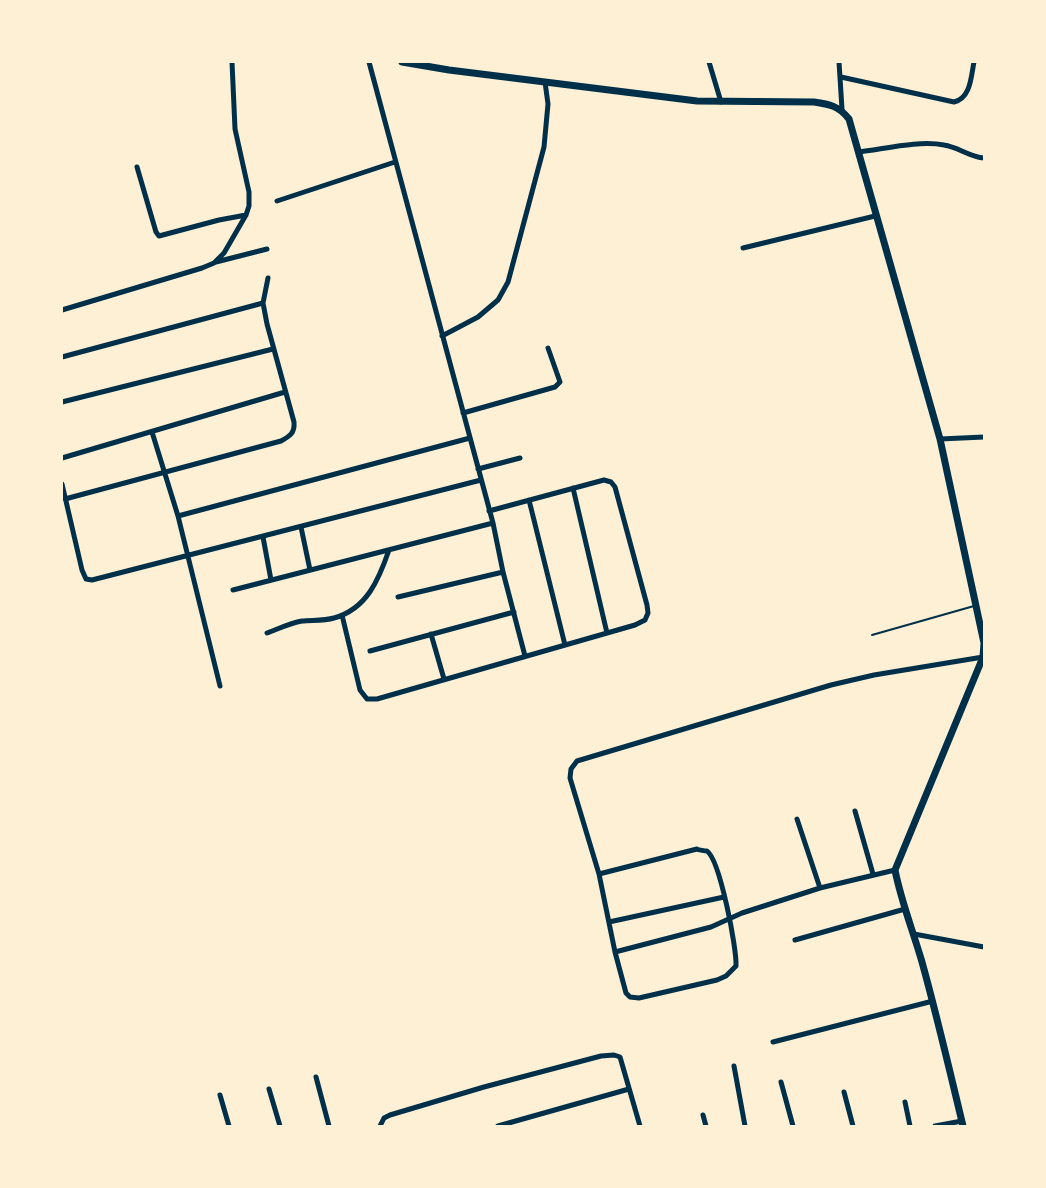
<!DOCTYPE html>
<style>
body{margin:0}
#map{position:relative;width:1046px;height:1188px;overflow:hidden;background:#fdf0d5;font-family:Quicksand,sans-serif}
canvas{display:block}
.frame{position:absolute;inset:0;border:63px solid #fdf0d5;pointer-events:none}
</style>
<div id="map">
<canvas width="1046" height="1188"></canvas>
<div class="frame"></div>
</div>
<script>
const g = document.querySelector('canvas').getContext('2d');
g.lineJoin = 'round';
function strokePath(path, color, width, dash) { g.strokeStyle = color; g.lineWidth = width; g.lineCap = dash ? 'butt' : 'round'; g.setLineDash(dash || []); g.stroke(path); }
const service = new Path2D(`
 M872,635l102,-29`);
const minor = new Path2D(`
 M369,62l124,461 10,49 22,84
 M709,62l12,40
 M839,62l3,47
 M841,77l113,25c17,-4 17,-26 20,-40
 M858,152c26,-3 61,-12 86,-7 14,2 26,12 40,13
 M137,167l19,65 3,4 60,-16 27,-5
 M277,201l118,-39
 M743,248l132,-32
 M216,262l51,-13
 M62,310l140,-42 12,-5 10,-10 22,-38 3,-9v-14l-14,-63 -3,-67
 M442,336l36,-19 20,-17 10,-18 36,-135 4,-43 -3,-22
 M62,357l201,-54
 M62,402l211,-53
 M463,413l92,-26 5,-5 -12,-34
 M152,432l26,84 42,170
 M940,439l44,-2
 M62,458l223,-66
 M478,469l42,-11
 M62,484l20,86 4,9 6,1 389,-100
 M573,488l34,145
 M65,499l216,-58c9,-5 14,-8 13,-19l-27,-98 -4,-21 5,-25
 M529,500l36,145
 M178,516l292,-78
 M301,527l9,43
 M263,537l8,43
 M233,590l260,-67
 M398,597l105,-25
 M342,615l18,75 7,9h10l258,-74 10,-5 3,-7 -1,-8 -32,-118 -4,-5 -7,-2 -115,31
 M267,633c11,-4 23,-10 35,-12 10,-1 22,0 32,-3 33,-9 45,-39 55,-68
 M431,634l13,45
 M370,651l144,-39
 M855,811l18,63
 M797,819l23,69
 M599,874l98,-25c1,1 9,2 10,2 13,9 30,98 29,115l-10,10 -9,4 -78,18 -9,-1 -4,-4 -11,-41 -16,-78 -29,-96 1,-9 6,-8 254,-76 43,-10 109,-18
 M609,922l115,-25
 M914,934l70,13
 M795,940l110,-31
 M615,952l96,-25 31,-14 78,-25 75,-18
 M773,1042l160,-41
 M734,1066l11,60
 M316,1077l13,49
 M781,1082l12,44
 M269,1089l11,37
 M844,1092l9,34
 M220,1095l9,31
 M905,1102l5,24
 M703,1115l3,11
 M380,1126l4,-8 6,-3 94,-28 117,-31 13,-1 6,2 20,69
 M498,1126l131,-37
 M935,1126l27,-5`);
const tertiary = new Path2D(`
 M402,62l47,8 248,31 117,1c15,2 25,4 35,17l91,320 44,204 -1,14 -88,213c6,31 18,61 27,92 15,54 28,110 41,164`);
strokePath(service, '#003049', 2);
strokePath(minor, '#003049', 5);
strokePath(tertiary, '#003049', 7);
</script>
